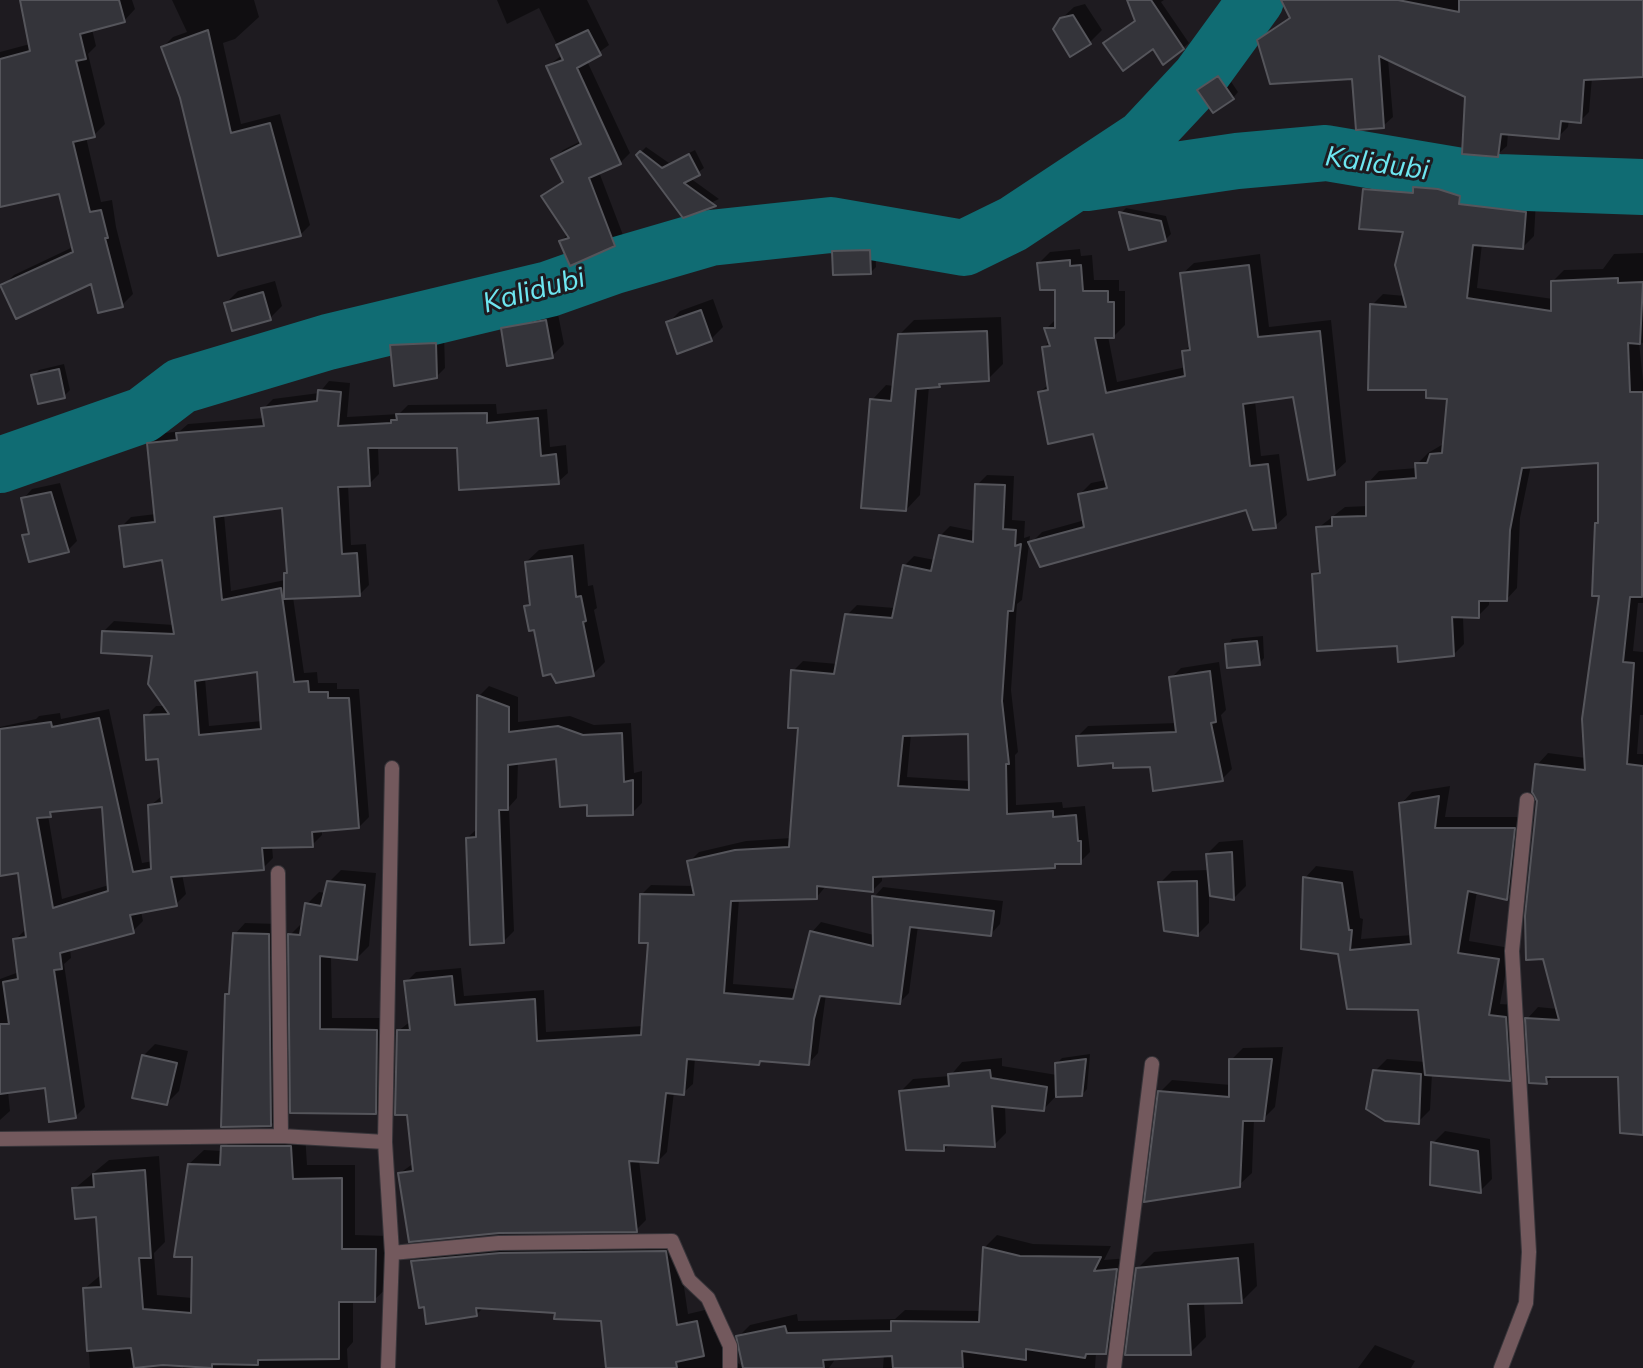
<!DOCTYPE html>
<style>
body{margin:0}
canvas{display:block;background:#1e1b20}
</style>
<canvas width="1643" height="1368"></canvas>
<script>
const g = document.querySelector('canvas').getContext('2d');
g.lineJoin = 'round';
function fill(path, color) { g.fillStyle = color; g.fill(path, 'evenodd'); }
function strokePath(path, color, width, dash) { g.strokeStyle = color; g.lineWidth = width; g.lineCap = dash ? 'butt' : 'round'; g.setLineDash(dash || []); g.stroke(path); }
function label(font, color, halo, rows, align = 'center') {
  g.font = font + ' Mulish,sans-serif'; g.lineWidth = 6; g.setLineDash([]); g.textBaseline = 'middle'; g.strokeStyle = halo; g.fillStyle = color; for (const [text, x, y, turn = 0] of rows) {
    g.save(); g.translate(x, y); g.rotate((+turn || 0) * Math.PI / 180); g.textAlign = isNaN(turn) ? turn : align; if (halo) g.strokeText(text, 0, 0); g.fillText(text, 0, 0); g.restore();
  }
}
const shadow = new Path2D(`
 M22,0h110l3,9 -11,12 -32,8 4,17 -8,8 17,70 -11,11 -8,2 15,65 11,-2 4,27 17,67 -11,11 -30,-24 -89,5 11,-11 59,-28 -13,-55 -60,2v-142l30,-8z
 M172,0h82l5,17 -24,22 -12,4 18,81 39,-10 30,111 -10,10 -119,-137 -18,-51 10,-10 14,-5z
 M497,0h90l22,45 -22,16 43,92 -10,10 -21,9 24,63 -9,9 -53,-3 7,-7 -25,-37 21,-17 -11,-20 10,-10 18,-9 -33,-75 14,-11 -23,-47 -32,16z
 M1129,0h35l-3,2 28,41 -6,5 -30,-1 -42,-9 25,-18z
 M1290,0h353v76l-51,2 -3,34 -9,9 -11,-1 -1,7 -10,10 -50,-4 -1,13 -10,9 -30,-59 -79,-37 5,58 -10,9 -29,-49 -95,-37 32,-24z
 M1085,4l17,26 -12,12 -29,-23 13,-12z
 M1224,71l14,21 -5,6 -34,-8z
 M646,147l23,16 26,-13 9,18 -14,10 29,21 -36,17 -45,-61z
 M1426,177l24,1 20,7v8l66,8 -2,35 -11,11 -41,-3 -5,44 76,11 -1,-17 12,-12 39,-1 11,-15 29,-1v90l-4,-1 4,39v222h-5l-5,48 10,1v63h-3l-3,39h6v379l-23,-57 -66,-1 -7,7 -16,-1 -4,-62 11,-12 20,2 -21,-244 11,-12 38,5 15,-164 -1,-133 -69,4 -11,53 -3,70 -11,12 -17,-1v6l-11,11h-15l1,28 -11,11 -55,-11 -84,-70 7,-6 -3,-40 27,-21 23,-1v-23l11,-12 38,-3v-4l11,-11 17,-10 4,-46 -21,-9 -56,-83 11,-11 22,2v-66l-41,-40 11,-11 46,3z
 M1126,208l40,8 5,18 -6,6 -44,-27z
 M875,245l1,22 -6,6 -36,-21 6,-6z
 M1080,249l1,7 11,-1 2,25h25v11h6v34l-11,11h-6l9,46 69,-15 -2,-16 7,-6 -9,-71 12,-11 66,-9 9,73 62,-7 15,142 -12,11 -39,-78 -40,6 6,55 18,-2 8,61 -12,11 -28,-18 -216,35 11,-11 43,-12 -5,-26 11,-11 15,-3 -11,-48 -55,-40 9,-8 -5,-37 6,-6 -4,-12 11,-11 -1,-30 -17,-25 11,-11z
 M275,281l7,25 -12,12 -44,-15 12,-12z
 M713,299l10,28 -12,12 -43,-16 12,-12z
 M557,309l7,35 -12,12 -49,-27 12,-12z
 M1001,317l2,47 -15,15 -45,3 -14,4 -9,109 -14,15 -34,-110 14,-15 8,1 5,-51 15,-15z
 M444,334l1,34 -9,9 -44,-31 9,-9z
 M64,364l6,26 -6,6 -31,-20 6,-6z
 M329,381l21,2 -3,34 52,-3 9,-9 88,-1 1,10 50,-5 3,38 16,-2 2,28 -10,9 -99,-36 -81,1 1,27 -10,10 -21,1 3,60 15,-1 3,41 -9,9 -67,3 11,76 13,-1 1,11h19v6h22l10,128 -10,10 -37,3v5l-10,10 -40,1 1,12 -10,10 -81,6 4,20 -10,10 -35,7 2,10 -10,10 -63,17 1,10 -7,6 21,143 -10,10 -29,-31 -38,5 2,20 -10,9v-141l19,-7 -4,-32 10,-10 -5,-59 -20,4v-148l36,-8 3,-3 21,-3 1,6 48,-10 33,154 11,-2 -3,-55 13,-11 -4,-37 -13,-42 10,-10h9l-11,-52 -50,-23 10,-10 60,4 -10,-67 -43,-31 10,-10 25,-3 -7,-70 9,-10 22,-3 8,-7 76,-6 -1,-9 10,-10 46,-6zM284,506l4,65 -3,9 -54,11 -7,-77zM259,670l3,51 -53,5 -4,-48zM104,805l5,80 -47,14 -14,-84 8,-6z
 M987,475l27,1 -2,44 13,1 -1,17 6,-2 -8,64 -5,4 -6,86 7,62 -3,3 1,50 46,-3 1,6 22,-2 5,46 -10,10h-21l-4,4 -173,9v6l-10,10 -46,-5 -10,12 -77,1 -6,85 64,5 15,-57 9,-10 53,13v-38l9,-10 120,14 -3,23 -9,10 -73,-8 -9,67 -10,10 -73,-9 -8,59 -9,10 -46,-4 -4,5 -64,-6 -2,26 -10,9 -9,-1 -7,60 -10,10 -18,-2 7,60 -10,10 -236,-57 14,-10 -16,-132 13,-10 -5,-39 10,-10 45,-4 3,28 80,-6 2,42 97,-6 7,-85 -9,-46 10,-10 43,1 -5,-24 10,-10 47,-11 45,-3 9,-112 -7,-55 10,-10 35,3 9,-49 10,-10 38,3 10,-43 9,-9 21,4 5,-24 10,-10 25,5 2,-46zM970,732l1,49 -64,-4 4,-43z
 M60,483l17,58 -9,9 -44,-14 6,-6 -7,-31 9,-10z
 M584,544l4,42 5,-1 4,23 -3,2 11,52 -12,12 -57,-46 -10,-22 5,-5 -5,-39 13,-12z
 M1263,636l1,22 -5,6 -32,-19 5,-6z
 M1219,662l7,48 -5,5 11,54 -10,10 -107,-18 -37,-25 10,-10 89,-3 -6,-45 10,-10z
 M489,686l29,11v25l52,-6 24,9 37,-2 3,50 8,-2v32l-10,10 -44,-10 -31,-46 -39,5 -1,36 -8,9 5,124 -11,11 -36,-104 11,-10 1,-132z
 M1450,786l-5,31h80l-7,69 -11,12 -30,-7 -8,50 41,7 -10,56 17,1 4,63 -12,11 -77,-5 -2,36 -12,12 -43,-51 12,-12 39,3 -6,-53 -81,-56 -34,-75 11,-12 37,5 7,47 3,1 -2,20 51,-4 -11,-131 11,-12z
 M1243,840l3,46 -12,12 -25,-4v29l-12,12 -37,-52 12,-12 37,-1 -2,-16 12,-12z
 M341,870l35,3 -7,73 -12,12 -26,-3 1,63h57l-2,83 -12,12 -83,-1 -2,-177 12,-12 5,-19 12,-12 7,1 3,-11z
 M245,923l34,1 2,190 -10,11 -44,-130 4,-4 4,-57z
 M155,1044l33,7 -9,40 -12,12 -24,-47z
 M1283,1047l-8,60 -12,12h-9l-2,54 -13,12 -79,-93 12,-12 59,5v-25l12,-12z
 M1090,1054l-3,35 -5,6 -26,1 -12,13 -39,-4 1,28 -12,12 -44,-1 -6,6 -43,-59 12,-12 37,-3 12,-14 40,-4v8l55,9 -1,-11 6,-6z
 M1445,1131l45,8 2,40 -12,12 -47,-48z
 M237,1133h68l2,32h48v70l35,1 -1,50 -15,14h-21v42l-6,7 1,19h-165l1,-8 -56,8h-38l-6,-79 18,-15 -4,-59 -24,-26 35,-29 50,-4 6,86 -11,11 3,42 36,3 -4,-134 15,-14 18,1z
 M997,1235l36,9 78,2 -7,14 24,-2 -11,83 -12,12h-9l-1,15h-212l1,-14 -48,4 -7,10h-221l-5,-49 -46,-8 -73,-4 -8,8 -63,-54 12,-12 252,-10 11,75 21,-5 5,23 14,-3 5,31 8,5 -3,-28 12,-12 47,-11 1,7 97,-2 10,-9 76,1 4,-64z
 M1254,1243l3,43 -16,16h-37l2,35 -16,16 -52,-85 16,-16z
 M1375,1345l40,16 -4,7h-53z`);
const river = new Path2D(`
 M1087,183l150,-22 89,-8 172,29 145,5
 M0,465l143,-50 38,-29 147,-44 221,-53 65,-23 96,-28 121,-13 133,23 49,-24 130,-86 57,-61 56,-77`);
const building = new Path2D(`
 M20,0h99l6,22 -45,12 6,25 -10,2 19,76 -22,5 17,70 11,-2 7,28h-3l18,69 -25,6 -7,-29 -75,35 -16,-34 73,-33 -14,-58 -59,13v-148l30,-8z
 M1127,0h24l33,49 -21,16 -10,-16 -30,22 -20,-28 32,-22z
 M1281,0h117l61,12v-12h184v77l-59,3 -3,43 -20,-2 -2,18 -58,-5 -3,23 -36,-3 3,-57 -86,-41 5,72 -28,2 -4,-51 -82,5 -13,-44 33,-22z
 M1073,15l18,29 -21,13 -17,-28 7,-11z
 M208,30l23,103 39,-10 31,113 -83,20 -38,-158 -19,-51z
 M588,30l13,25 -24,13 44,96 -32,14 26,68 -45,20 -11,-25 10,-3 -28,-42 22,-14 -12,-23 30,-15 -35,-78 17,-6 -7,-15z
 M1218,76l16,23 -21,14 -16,-23z
 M640,151l22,17 27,-14 11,21 -16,8 32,23 -33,12 -47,-63z
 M1413,187l25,2 22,7 -1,8 67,8 -3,37 -50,-4 -6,53 84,13v-30l67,-3v5l25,-1 -3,62 -12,-1 2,49h13l-1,205h-12l-7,65 11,1 -7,101 16,2v369l-23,-2 -2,-56h-72l1,7 -18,-1 -4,-65 34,2 -16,-61 -17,1 -1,-44 12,-115 -5,-9 3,-28 50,6 -3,-51 17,-123h-7l3,-73h3v-60l-76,5 -12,62 -3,71h-28v17l-27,-1 2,39 -56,6 -1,-16 -80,5 -5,-77 8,-1 -4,-46 16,-1v-9l34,-1v-34l50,-4 -1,-15h12l3,-9 12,-1 5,-54 -21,-1v-8h-58l2,-86 36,3 -11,-42 8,-33 -44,-3 4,-40 50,4z
 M1119,212l42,9 5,20 -37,9z
 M870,250l1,24 -38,1 -1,-24z
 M1070,260v6l11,-1 2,26h25v11h6v36h-19l11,55 79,-17 -3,-25 8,-1 -10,-77 69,-8 9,72 62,-6 15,144 -27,5 -15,-83 -50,7 7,62 18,-2 8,64 -23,2 -7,-20 -206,57 -12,-25 56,-15 -6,-33 29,-6 -14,-54 -45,10 -10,-52 10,-2 -6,-43 8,-1 -6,-18h11v-38h-15l-3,-27z
 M263,292l8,28 -39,11 -8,-28z
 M701,310l11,31 -35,13 -11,-32z
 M546,320l7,38 -46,8 -6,-38z
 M987,331l2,50 -50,3 1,3 -24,2 -10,122 -45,-3 9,-109 21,2 7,-67z
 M436,343l1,35 -43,8 -4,-41z
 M59,369l6,29 -27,6 -7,-29z
 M318,390l23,2 -3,34 53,-3v-3h6l-1,-6 91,-1v10l51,-5 3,38 15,-2 3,30 -100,6 -2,-42h-89l2,38 -32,1 4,67 15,-1 3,43 -76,3v-26h3l-5,-65 -68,9 8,83 59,-12 13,94 14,-1 1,11h19v6h21l10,130 -47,4 1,15 -51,1 2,22 -93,7 6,29 -47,9 4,18 -74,20 2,16 -8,1 22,148 -27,4 -4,-34 -45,6v-70h9l-6,-42 15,-3 -5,-40 13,-2 -8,-64 -18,3v-147l51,-7 1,5 47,-9 34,154 18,-3 -3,-64 14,-2 -4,-44 -12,1 -2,-45 25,-1 -21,-30 4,-28 -51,-3 1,-22 72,3 -12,-74 -38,7 -5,-41 36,-4 -8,-79 30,-3 -1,-7 88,-7 -3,-18 56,-7zM257,672l4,57 -62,6 -4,-54zM102,807l6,84 -55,17 -16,-90 14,-1 -1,-5z
 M975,484l30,1 -2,44 13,1 -1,16 6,-2 -8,67h-5l-6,90 7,63h-3l1,50 46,-3v6l23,-2 2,26h3v23h-26v4l-182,9v15l-56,-6v13l-86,2 -7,92 69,6 17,-68 63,15 -1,-50 122,15 -3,25 -81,-9 -10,77 -80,-8 -6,23 -5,46 -49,-4 -1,4 -72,-6 -3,36 -18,-2 -8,70 -29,-2 8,71 -138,1 -90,9 -11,-69 15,-2 -6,-56h-12l2,-85h13l-6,-49 48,-5 3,29 80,-6 2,42 104,-6 7,-92h-9l1,-49 54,1 -7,-34 48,-11 54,-3 9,-119h-10l3,-58 43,4 11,-60 47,4 11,-53 28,6 8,-36 34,7zM968,734l1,56 -71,-4 5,-50z
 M51,492l18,60 -40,10 -7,-27 7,-1 -8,-36z
 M572,556l4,41 5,-1 5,25 -3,1 11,54 -38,7 -5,-9 -8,2 -9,-46 -5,1 -5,-25 6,-1 -5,-43z
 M1257,641l3,24 -33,3 -2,-24z
 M1210,671l6,51 -5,1 12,58 -70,10 -3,-24 -37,1v-5l-35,3 -2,-30 100,-4 -7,-55z
 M477,695l32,12v25l49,-6 25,9 39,-2 2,49 9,-2v35l-46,1v-11l-27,2 -4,-48 -48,6v45h-9l5,133 -34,2 -4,-107 10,-1z
 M1439,796l-4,32h80l-8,72 -39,-9 -10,62 41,6 -10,56 17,2 4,64 -85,-6 -7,-65 -71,-1 -9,-55 -37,-5 2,-72 39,6 7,47h3l-2,20 61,-6 -12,-141z
 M1232,852l2,48 -24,-4 -4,-42z
 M327,881l38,4 -8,75 -37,-4v73l57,1 -1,84 -86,-1 -2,-179 12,1 5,-32 16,3z
 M1197,881l1,55 -34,-5 -6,-49z
 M233,933l36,1 2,192 -50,1 4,-133h4z
 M142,1055l35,8 -10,42 -35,-7z
 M1086,1059l-4,37 -26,1 -1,-34z
 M1229,1059h43l-8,62h-21l-3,66 -96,15 14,-111 71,6z
 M990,1070l1,8 56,9 -3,24 -52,-5 3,41 -51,-2v6l-38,-1 -7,-59 50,-5 -1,-12z
 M1373,1070l48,4 -2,50 -34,-3 -19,-12z
 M1431,1142l47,9 3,42 -51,-8z
 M221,1146h70l2,33 49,-1v71h34l-1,53h-36v57l-81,1v5l-46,-1v4l-49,-3 -29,3 -3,-20 -44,3 -4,-63 18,-1 -5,-70 -21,2 -3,-31 22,-1 -1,-13 52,-4 6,88h-12l4,51 48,4 1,-56h-18l14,-93 32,1z
 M983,1247l37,9 81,1 -7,14 23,-2 -11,85h-20l-1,4 -59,-9v11l-64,-9 1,17h-70l-1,-12 -69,4 1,8h-81l-7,-32 49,-10 2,7 104,-2v-10l88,1z
 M666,1251l11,74 20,-4 7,35 -28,6 1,6h-71l-5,-47 -47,-2 1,-6 -79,-5 1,8 -51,8 -2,-17 -5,1 -8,-47 89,-8z
 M1238,1258l4,45 -54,1 3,51h-66l11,-87z`);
const minor = new Path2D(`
 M278,873l3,263
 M0,1139l281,-3 104,6
 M392,1253l107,-10 173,-2 17,39 19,18 22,48v22
 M388,1368l4,-115 -7,-111 7,-374
 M1114,1368l38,-304
 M1501,1368l25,-65 3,-51 -17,-301 15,-151`);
const waterNames = [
 ["Kalidubi",1377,164,8],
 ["Kalidubi",534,291,-15]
];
fill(shadow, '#0007');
strokePath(river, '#106c73', 56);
fill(building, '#34343a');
strokePath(building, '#55555b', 2);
strokePath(minor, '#38353a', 16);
strokePath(minor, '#73595d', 14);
label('italic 28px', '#6ee6f0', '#1e1b20', waterNames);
</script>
